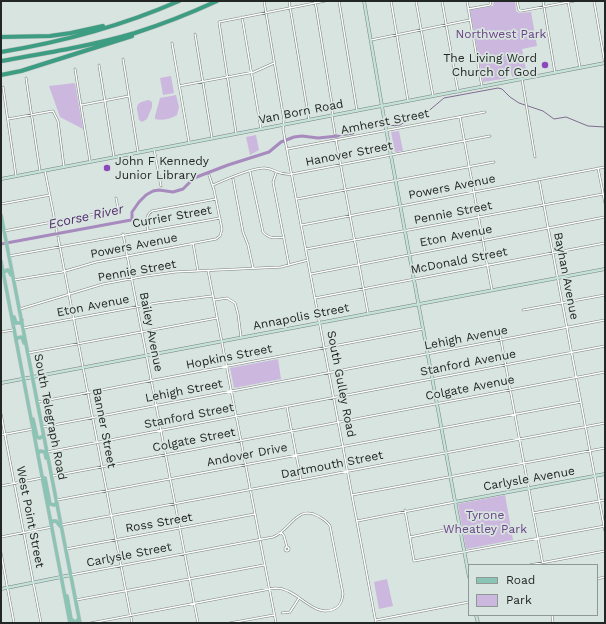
<!DOCTYPE html>
<style>
body{margin:0}
#map{position:relative;width:606px;height:624px;overflow:hidden;background:#d8e4df;font-family:"Work Sans",sans-serif}
canvas{display:block}
.frame{position:absolute;inset:0;border:2px solid #222625;pointer-events:none}
.legend{position:absolute;left:468px;top:564px;width:130px;height:52px;box-sizing:border-box;background:#d8e4df;border:1px solid #8f9895;margin:0;padding:5px 7px;list-style:none;font-size:12px;color:#222625}
.legend li{display:flex;align-items:center;gap:8px;height:20px}
.legend b{width:20px;border:1px solid #8f9895}
</style>
<div id="map">
<canvas width="606" height="624"></canvas>
<div class="frame"></div>
<ul class="legend">
<li><b style="height:5px;background:#8ac4b4"></b>Road</li>
<li><b style="height:11px;background:#ccb7de"></b>Park</li>
</ul>
</div>
<script>
const g = document.querySelector('canvas').getContext('2d');
g.lineJoin = 'round';
function fill(path, color) { g.fillStyle = color; g.fill(path, 'evenodd'); }
function strokePath(path, color, width, dash) { g.strokeStyle = color; g.lineWidth = width; g.lineCap = dash ? 'butt' : 'round'; g.setLineDash(dash || []); g.stroke(path); }
function label(font, color, halo, rows, align = 'center') {
  g.font = font + ' "Work Sans",sans-serif'; g.lineWidth = 3.5; g.setLineDash([]); g.textBaseline = 'middle'; g.strokeStyle = halo; g.fillStyle = color; for (const [text, x, y, turn = 0] of rows) {
    g.save(); g.translate(x, y); g.rotate((+turn || 0) * Math.PI / 180); g.textAlign = isNaN(turn) ? turn : align; if (halo) g.strokeText(text, 0, 0); g.fillText(text, 0, 0); g.restore();
  }
}
const green = new Path2D(`
 M494,1h21l1,10 3,2 12,-1 6,34 -15,3 5,25 -15,3 -2,-10 -3,1 1,10 -25,4 -13,-72 23,-4z
 M171,76l3,17 -11,2 -3,-17z
 M75,83l8,46 -23,-12 -11,-31z
 M176,95l3,12 -2,8c-6,4 -16,6 -22,4v-3l5,-18z
 M149,100l3,2v5l-5,12 -5,3 -3,-2c-2,-13 -6,-17 10,-20z
 M399,131l4,20 -8,1 -4,-20z
 M256,135l3,15 -9,5 -4,-18z
 M278,359l3,20 -47,9 -4,-20z
 M505,495l8,45 -47,9 -8,-45z
 M387,579l6,27 -14,3 -5,-27z`);
const stream = new Path2D(`
 M387,126l13,-1 8,-5 17,-6 19,-16 54,-10 4,1 8,8 9,6 24,8 11,8 12,-2 22,9 17,1
 M338,136l15,-2 7,-6 24,-2`);
const river = new Path2D(`
 M1,244l130,-24 1,-1v-7l7,-10 7,-7 7,-4 6,-1 14,2 10,-3 11,-11 34,-13 41,-13 12,-10 13,-5 8,-1 16,2 20,-2`);
const street = new Path2D(`
 M264,1l20,119 -1,9 93,494
 M289,1l20,119
 M315,1l18,109 -1,6 3,18
 M339,1l18,110
 M391,1l17,100
 M416,1l17,95
 M442,1l16,91
 M467,1l15,86
 M517,1l2,9 2,1 53,-10
 M543,1l12,72
 M568,1l12,67
 M594,1l11,63
 M468,9l22,-4 1,-4
 M242,17l19,112
 M195,34l17,104
 M371,40l99,-20
 M172,43l17,99
 M123,59l15,93
 M99,65l15,92
 M75,69l15,92
 M26,78l14,93
 M522,79l13,78
 M179,86l75,-14 20,-9
 M3,87l13,89
 M82,105l47,-9
 M460,117l32,173
 M8,119l45,-8 5,10 6,46
 M236,133l-17,-111 106,-21
 M336,140l32,173
 M154,149l7,37
 M287,149l198,-37
 M598,168l7,35
 M45,171l12,61
 M250,172l13,60c6,7 12,6 21,5
 M276,173l-3,9 16,83
 M233,179l10,53 5,13 5,23
 M539,179l66,352
 M213,185c12,-5 39,-18 52,-17 11,1 14,8 27,6l198,-38
 M297,199l197,-37
 M1,204l49,-9
 M302,225l303,-58
 M4,231l113,-21 1,-2 -2,-10
 M148,231c-1,-8 -4,-14 4,-20l64,-12
 M123,234l75,389
 M58,237l74,386
 M193,243l5,28
 M306,249l297,-55
 M9,256l211,-38
 M208,270l68,353
 M311,274l294,-57
 M14,280l48,-8 34,-10 120,-23 4,-3 2,-7 -8,-39 -5,-15
 M315,298l290,-55
 M214,300l13,-2 8,5 3,11 3,23
 M20,309l83,-25 43,-8 29,-4 106,-5 27,-7
 M523,310l82,-15
 M23,328l134,-25 55,-7
 M1,332l12,-2
 M500,335l43,230
 M28,353l189,-35
 M38,402l385,-73
 M287,407l14,73
 M1,414l40,209
 M43,427l562,-107
 M1,435l32,-6
 M47,452l558,-106
 M53,476l552,-104
 M1,486l41,-8
 M352,495l253,-47
 M57,500l524,-98
 M405,510l9,51 191,-35
 M533,513l72,-13
 M357,521l98,-19
 M61,525l544,-102
 M281,532l3,4 3,11
 M1,537l51,-10
 M410,537l49,-10
 M285 549a2 2 0 1 1 4 0a2 2 0 1 1-4 0Z
 M66,549l189,-35
 M1,553l13,70
 M530,565l75,-14
 M71,575l202,-38c17,-6 24,-33 45,-21 5,3 9,5 12,10l13,68c-1,6 -2,11 -7,14 -17,11 -34,-11 -48,-17 -4,-2 -8,-3 -13,-3l-184,35
 M597,579l8,-2
 M76,600l188,-35
 M282,613l8,-1 9,-14
 M552,615l1,8
 M376,620l93,-18
 M230,623l44,-8`);
const secondary = new Path2D(`
 M364,1l20,117 85,459
 M1,179l604,-116
 M1,383l604,-114
 M455,502l150,-28
 M1,589l70,-14
 M476,615l2,8`);
const primary = new Path2D(`
 M1,215l79,408
 M1,261l69,362
 M3,274l2,-3 3,-1 3,5
 M14,317l2,6h4l2,-3
 M16,341l1,-3 5,-1 2,6
 M33,419l4,18 3,1 4,-3
 M38,454l2,-3 5,1 1,6
 M45,478l5,26 4,1 3,-2
 M51,524l2,-3h3l4,5
 M67,596l4,23 4,3 2,-1 2,-3`);
const highway = new Path2D(`
 M1,37l49,-1 21,-3 32,-7
 M1,52c61,-10 121,-26 178,-51
 M1,61c45,-8 90,-15 134,-28 28,-9 56,-20 82,-32
 M1,75l20,-4 111,-35`);
const markers = [
 [545,65,4,"#8d48bb"],
 [107,168,4,"#8d48bb"]
];
const parkNames = [
 ["Northwest Park",501,34],
 ["Tyrone",485,515],
 ["Wheatley Park",485,529]
];
const poiNames = [
 ["The Living Word",537,58],
 ["Church of God",537,72],
 ["John F Kennedy",115,161,"left"],
 ["Junior Library",115,175,"left"]
];
const streetNames = [
 ["Van Born Road",301,112,-11],
 ["Amherst Street",385,122,-11],
 ["Hanover Street",349,154,-11],
 ["Powers Avenue",452,187,-11],
 ["Pennie Street",453,213,-11],
 ["Currier Street",172,217,-10],
 ["Eton Avenue",456,236,-11],
 ["Powers Avenue",134,246,-11],
 ["McDonald Street",459,261,-11],
 ["Pennie Street",137,271,-10],
 ["Bayhan Avenue",566,276,79],
 ["Eton Avenue",93,306,-11],
 ["Annapolis Street",301,317,-11],
 ["Bailey Avenue",151,332,79],
 ["Lehigh Avenue",466,338,-11],
 ["Hopkins Street",229,357,-11],
 ["Stanford Avenue",468,363,-11],
 ["South Gulley Road",341,384,79],
 ["Colgate Avenue",470,388,-11],
 ["Lehigh Street",184,391,-11],
 ["Stanford Street",189,416,-11],
 ["South Telegraph Road",50,417,79],
 ["Banner Street",104,428,79],
 ["Colgate Street",194,440,-11],
 ["Andover Drive",247,455,-11],
 ["Dartmouth Street",332,465,-11],
 ["Carlysle Avenue",529,479,-10],
 ["West Point Street",30,517,79],
 ["Ross Street",159,523,-10],
 ["Carlysle Street",129,555,-11]
];
const waterNames = [
 ["Ecorse River",86,217,-12]
];
fill(green, '#ccb7de');
strokePath(stream, '#7f6c90', 1);
strokePath(river, '#a78abe', 3);
strokePath(street, '#77817d', 2.5);
strokePath(secondary, '#77817d', 3.5);
strokePath(primary, '#c1c2c2', 4);
strokePath(highway, '#c1c2c2', 5);
strokePath(street, '#fff', 1.5);
strokePath(secondary, '#c4e2da', 2.5);
strokePath(primary, '#8ac4b4', 3);
strokePath(highway, '#3c9d82', 4);
for (const [x, y, r, color] of markers) { const dot = new Path2D(); dot.arc(x, y, r, 0, 2 * Math.PI); g.fillStyle = color; g.fill(dot); strokePath(dot, '#d8e4df', 1.5); }
label('12px', '#694385', '#d8e4df', parkNames);
label('12px', '#222625', '#d8e4df', poiNames, 'right');
label('12px', '#222625', '#d8e4df', streetNames);
label('italic 13px', '#512b6c', '#d8e4df', waterNames);
</script>
